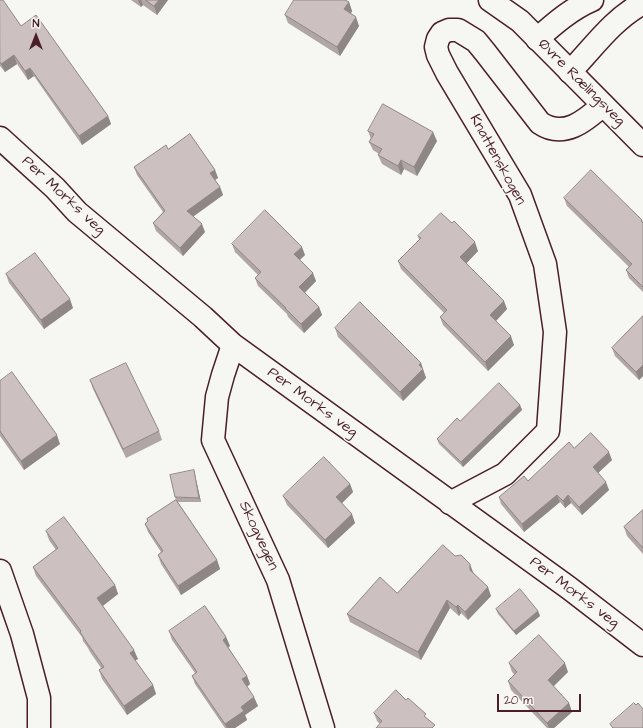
<!DOCTYPE html>
<meta charset="utf-8">
<style>
body{margin:0}
#map{position:relative;width:643px;height:728px;overflow:hidden;background:#f6f6f2;font-family:"Architects Daughter",sans-serif}
canvas{display:block}
.north{position:absolute;left:16px;top:16px;width:40px;height:40px;-webkit-text-stroke:3px #f6f6f2;paint-order:stroke;rotate:0deg;font-size:11px;font-weight:700;line-height:16px;text-align:center;color:#4a1f2b}
.north::after{content:'';display:block;margin:auto;width:14px;height:18px;background:#4a1f2b;clip-path:polygon(50% 0,100% 100%,50% 72%,0 100%)}
.scale{position:absolute;left:497px;top:694px;width:84px;height:18px;box-sizing:border-box;border:2px solid #4a1f2b;border-top:0;padding-left:5px;font-size:12px;line-height:14px;white-space:nowrap;color:#4a1f2b;-webkit-text-stroke:3px #f6f6f2;paint-order:stroke}
</style>
<div id="map">
<canvas width="643" height="728"></canvas>
<div class="north">N</div>
<div class="scale">20 m</div>
</div>
<script>
const g = document.querySelector('canvas').getContext('2d');
g.lineJoin = 'round';
function strokePath(path, color, width, dash) { g.strokeStyle = color; g.lineWidth = width; g.lineCap = dash ? 'butt' : 'round'; g.setLineDash(dash || []); g.stroke(path); }
function fill(path, color) { g.fillStyle = color; g.fill(path, 'evenodd'); }
function label(font, color, halo, rows, align = 'center') {
  g.font = font + ' "Architects Daughter",sans-serif'; g.lineWidth = 3; g.setLineDash([]); g.textBaseline = 'middle'; g.strokeStyle = halo; g.fillStyle = color; for (const [text, x, y, turn = 0] of rows) {
    g.save(); g.translate(x, y); g.rotate((+turn || 0) * Math.PI / 180); g.textAlign = isNaN(turn) ? turn : align; if (halo) g.strokeText(text, 0, 0); g.fillText(text, 0, 0); g.restore();
  }
}
const minor = new Path2D(`
 M537,39c17,-15 34,-30 55,-39
 M570,72c23,-24 43,-53 73,-69
 M0,138l55,50 22,24 126,105 30,28 336,243 74,57
 M233,345l-10,30 -6,22 -4,43 65,140 45,148
 M450,503l55,-29 43,-43 7,-99 -10,-68 -25,-69 -73,-122 -9,-18 -2,-8 2,-8 4,-6 7,-3h9l18,11 9,11 55,71c24,16 45,-2 63,-18
 M0,571l22,63 17,64v30`);
const major = new Path2D(`
 M490,0l30,21 123,124`);
const wall = new Path2D(`
 M0,0l21,26 87,90 3,8 -29,21 -48,-69 -6,4 -11,-16 -12,8 -5,-6z
 M131,0h37l-11,15 -14,-10 -2,2z
 M349,2l3,9 -1,2 8,13 -19,30 -52,-33 -3,-8z
 M368,131l69,10 -20,35 -13,-7 -3,6 -19,-11 -4,-9 1,-1 -6,-4 -4,-8 2,-3z
 M168,149l47,21 3,8 -3,2 5,7 3,8 -30,21 12,16 -22,24 -27,-25 -3,-8 10,-11 -26,-37 -3,-8z
 M564,198l78,22 1,2v70l-14,-14 -3,-8 3,-3 -62,-61z
 M418,236l60,15 -12,12 41,46 -11,12 18,24 -26,26 -45,-46 -3,-8 4,-4 -43,-44 -3,-8 21,-21z
 M232,244l73,11 -5,5 16,21 -11,12 14,14 3,8 -18,18 -16,-16 -1,-3 -29,-28 -3,-8 3,-3 -23,-23z
 M6,274l67,34 -29,21 -35,-46z
 M643,316v60l-4,4 -24,-24 -3,-8z
 M335,328l86,35 5,15 -23,23 -65,-64z
 M90,380l69,51 3,9 -36,18 -33,-69z
 M0,381l60,63 -36,26 -24,-34z
 M520,405l2,5 -59,57 -24,-23 -2,-5 23,-18z
 M574,448l38,12 -14,13 11,17 -27,25 -11,-12 -6,5 -5,-6 -36,30 -23,-28 -2,-7 29,-16z
 M194,470l1,5 6,27h-23l39,58 3,9 -39,26 -20,-31 -3,-9 3,-3 -13,-20 -3,-8 3,-2 -1,-3 29,-19 -1,-3z
 M350,484l3,8 -11,11 13,20 -27,25 -41,-43 -4,-9z
 M643,510v44l-16,-18 -3,-9z
 M46,531l69,54 3,9 -15,12 35,53 -3,1 18,25 3,9 -29,21 -25,-36 -3,-9 2,-2 -11,-16 -2,-4 -5,-7 -1,-4 -46,-61 -3,-9 23,-17 -7,-10z
 M473,572l18,24 -23,24 -7,-7 -2,3 -9,-8 -29,52 -71,-38 -3,-8 50,-21z
 M496,609l42,2 2,5 -24,19 -18,-21z
 M169,631l57,6 4,9 -2,1 19,29 3,8 -3,3 11,19 -13,9 2,5 -12,8h-10l-30,-44 -3,-8 3,-3 -23,-33z
 M509,663l59,9 -15,14 16,17 3,9 -18,16h-7l-36,-38 -3,-9 7,-6 -3,-3z
 M374,713l53,5 -47,6 -3,-3z`);
const shadedWall = new Path2D(`
 M138,0h3l2,5 -2,2z
 M159,0h9l-11,15 -3,-9z
 M349,2l3,9 -4,7 -4,-9z
 M356,17l3,9 -19,30 -3,-9z
 M14,55l3,9 -12,8 -4,-8z
 M30,68l4,8 -6,4 -3,-9z
 M108,116l3,8 -29,21 -3,-9z
 M433,132l4,9 -20,35 -3,-9z
 M401,160l3,9 -3,6 -3,-9z
 M215,170l3,8 -5,3 -3,-8z
 M220,187l3,8 -33,24 -3,-8z
 M202,224l3,8 -22,24 -3,-8z
 M475,242l3,9 -14,15 -4,-9z
 M302,247l3,8 -8,7 -3,-8z
 M313,273l3,8 -14,14 -3,-8z
 M70,299l3,9 -29,21 -3,-9z
 M504,301l3,8 -14,15 -3,-9z
 M319,307l3,8 -18,18 -3,-9z
 M511,336l3,9 -26,26 -3,-9z
 M421,363l5,15 -23,23 -3,-9z
 M643,365v11l-4,4 -3,-8z
 M520,405l2,5 -59,57 -2,-5z
 M57,435l3,9 -36,26 -3,-9z
 M609,452l3,8 -16,15 -3,-8z
 M194,470l1,5 6,27 -2,-4z
 M606,482l3,8 -27,25 -3,-8z
 M350,484l3,8 -14,14 -3,-9z
 M557,495l3,7 -36,30 -2,-8z
 M568,495l3,8 -6,5 -2,-7z
 M352,514l3,9 -27,25 -3,-8z
 M217,560l3,9 -39,26 -3,-9z
 M470,564l3,8v6l-3,-8z
 M115,585l3,9 -17,13 -4,-9z
 M488,587l3,9 -23,24 -3,-8z
 M447,600l3,8 -29,52 -3,-8z
 M458,605l3,8 -2,3 -3,-9z
 M538,611l2,5 -24,19 -2,-4z
 M226,637l4,9 -4,3 -3,-9z
 M134,650l4,9 -5,3 -3,-9z
 M565,663l3,9 -17,17 -3,-9z
 M247,676l3,8 -5,4 -3,-9z
 M153,685l3,9 -29,21 -3,-9z
 M254,697l4,9 -13,9 2,5 -12,8h-8l-2,-4 16,-17z
 M569,703l3,9 -18,16h-5l-2,-5z`);
const building = new Path2D(`
 M0,0h3l18,26 15,-11 72,101 -29,20 -49,-68 -5,3 -11,-16 -13,9 -1,-2z
 M146,0h13l-5,6z
 M294,0h51l4,2 -5,7 12,8 -19,30 -52,-32z
 M383,104l50,28 -19,35 -13,-7 -3,6 -20,-11 4,-6 -13,-7 5,-8 -6,-3z
 M190,134l25,36 -5,3 10,14 -33,24 15,13 -22,24 -27,-25 12,-12 -31,-44 32,-22 2,4z
 M591,170l51,50 -1,1 2,2v64l-17,-17 6,-6 -68,-66z
 M265,210l37,37 -8,7 19,19 -14,14 20,20 -18,17 -16,-16h1l-31,-30 6,-6 -29,-28z
 M441,213l11,10 2,-2 21,21 -15,15 44,44 -14,14 21,21 -26,26 -45,-45 7,-7 -49,-49 23,-23 -3,-2z
 M35,253l35,46 -29,21 -35,-46z
 M360,302l61,61 -2,2 4,4 -23,23 -65,-64z
 M643,316v49l-7,7 -24,-24z
 M126,363l33,68 -36,18 -33,-69z
 M12,372l45,63 -36,26 -21,-30v-50z
 M499,383l21,22 -59,57 -24,-23 20,-21 3,3z
 M591,433l18,19 -16,15 13,15 -27,25 -11,-12 -5,6 -6,-6 -35,29 -23,-27 25,-21 4,5 41,-39 5,6z
 M324,457l26,27 -14,13 16,17 -27,26 -42,-44z
 M194,470l5,28 -24,-1 -5,-22z
 M176,500l41,60 -39,26 -20,-31 5,-4 -18,-27 3,-3 -1,-2z
 M643,510v38l-19,-21z
 M64,517l51,68 -18,13 37,52 -4,3 23,32 -29,21 -25,-36 5,-3 -17,-24 -7,-11 1,-1 -48,-64 25,-19 -12,-17z
 M443,545l12,11 6,-1 9,9v6l18,17 -23,25 -7,-7 -2,2 -9,-7 -29,52 -71,-38 33,-37 17,16z
 M520,589l18,22 -24,20 -18,-22z
 M205,606l21,31 -3,3 24,36 -5,3 12,18 -13,10 3,4 -19,13 -33,-48 5,-4 -28,-41z
 M539,635l26,28 -17,17 21,23 -22,20 -39,-42 9,-9 -8,-9z
 M396,690l10,10 2,-2 18,16 -2,2 11,9 -3,3h-56l6,-7 -8,-8z
 M634,703l2,2 2,-2 5,6v19h-30l-3,-4z`);
const streetNames = [
 ["Øvre Rælingsveg",581,83,45],
 ["Knattenskogen",497,160,61],
 ["Per Morks veg",63,196,43],
 ["Per Morks veg",312,403,36],
 ["Skogvegen",258,536,65],
 ["Per Morks veg",574,593,37]
];
strokePath(minor, '#4a1f2b', 25);
strokePath(major, '#4a1f2b', 25);
strokePath(minor, '#f6f6f2', 22);
strokePath(major, '#f6f6f2', 22);
fill(wall, '#afa6a5');
fill(shadedWall, '#8f8786');
fill(building, '#ccc1c0');
strokePath(building, '#8f8786', 1);
label('15px', '#4a1f2b', '#f6f6f2', streetNames);
</script>
